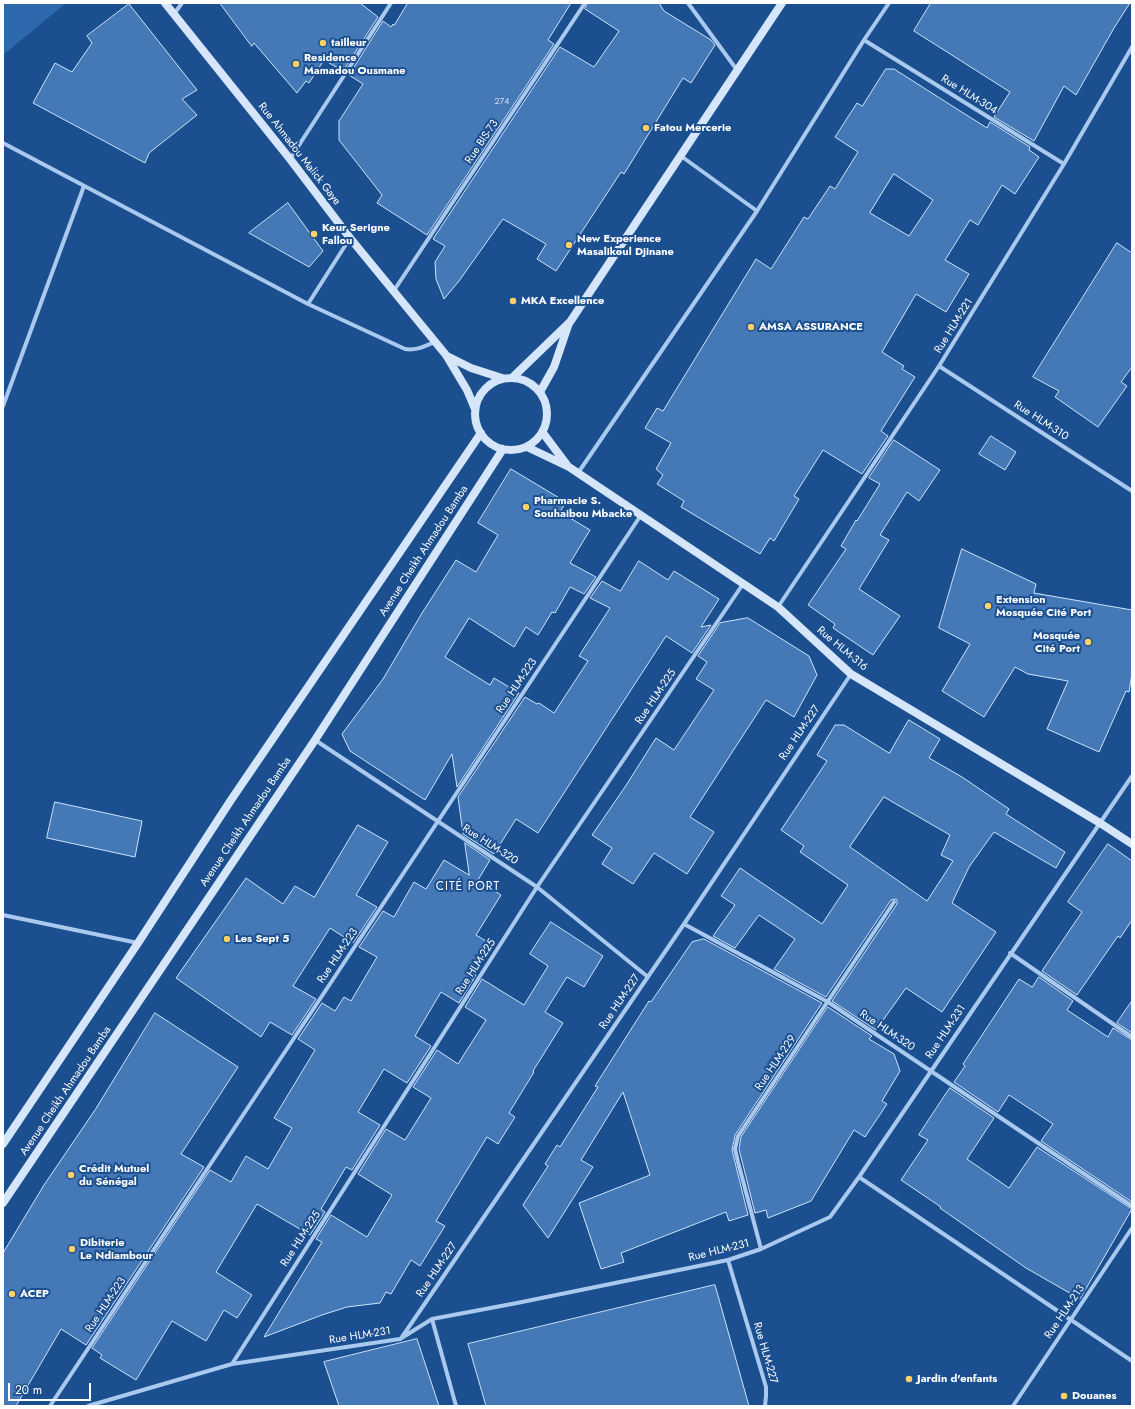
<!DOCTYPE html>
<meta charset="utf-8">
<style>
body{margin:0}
#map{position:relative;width:1135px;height:1409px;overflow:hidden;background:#1b4f8f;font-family:Jost,sans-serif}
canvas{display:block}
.frame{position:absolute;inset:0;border:4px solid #fff;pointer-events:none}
.scale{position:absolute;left:8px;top:1383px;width:83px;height:18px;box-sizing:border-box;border:2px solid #fff;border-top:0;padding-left:5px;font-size:12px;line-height:14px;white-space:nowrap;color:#fff;-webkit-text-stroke:3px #1b4f8f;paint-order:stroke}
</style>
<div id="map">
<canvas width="1135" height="1409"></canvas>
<div class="frame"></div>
<div class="scale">20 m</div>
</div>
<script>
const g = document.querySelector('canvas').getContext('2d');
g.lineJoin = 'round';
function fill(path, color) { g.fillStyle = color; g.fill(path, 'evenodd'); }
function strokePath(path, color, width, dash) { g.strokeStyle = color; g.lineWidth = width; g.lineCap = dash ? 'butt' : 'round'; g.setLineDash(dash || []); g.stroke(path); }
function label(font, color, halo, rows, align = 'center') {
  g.font = font + ' Jost,sans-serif'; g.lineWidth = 4; g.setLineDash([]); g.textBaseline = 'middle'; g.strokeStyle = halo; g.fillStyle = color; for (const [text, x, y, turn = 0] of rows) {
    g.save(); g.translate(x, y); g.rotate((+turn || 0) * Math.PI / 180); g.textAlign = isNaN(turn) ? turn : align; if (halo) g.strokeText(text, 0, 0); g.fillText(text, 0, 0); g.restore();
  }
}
const green = new Path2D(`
 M3,3h63l-63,52z`);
const building = new Path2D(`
 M220,3h140l18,14 -35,54 -19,-11 -15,23 -3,-2 -9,12 -43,-50 -2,3z
 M408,3h163l-23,37 6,4 -127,191 -50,-32 5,-8 -43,-55v-19l24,-37 -14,-9 34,-54 8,6 2,-3 1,1z
 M588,3h71l5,8 47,29 4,5 -24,38 -8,-5 -59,96 -3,-2 -65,99 -19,-12 9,-15 -43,-25 -44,62 -15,18 -8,-20 -1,-17 10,-16 -12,-7 127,-192 34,20 25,-36 -34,-22z
 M931,3h199l-16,25 -38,67 -12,-9 -30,55 -40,-24 16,-25 -96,-61z
 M129,4l68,86 -15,9 15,16 -48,38 -4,10 -112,-60 22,-40 17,9 20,-29 -5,-7z
 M886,69h8l93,59 3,-6 40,25 -1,3 10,7 -24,37 -13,-9 -24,40 -8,-5 -25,40 24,14 -23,38 -30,-18 -34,58 22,14 -2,3 13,8 -34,54 7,5 -26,38 -39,-24 -29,46 5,3 -25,42 -4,-3 -10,16 -79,-47 3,-6 -27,-17 6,-9 -7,-6 15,-26 -26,-15 12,-20 6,3 93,-152 15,10 33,-52 4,2 22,-33 5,3 23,-37 -23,-15 22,-34 5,3zM894,174l39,26 -24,36 -39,-23z
 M288,203l35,48 -14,16 -60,-34z
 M1117,243l15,10v114l-11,15 6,4 -29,41 -43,-30 4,-6 -26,-14z
 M991,436l25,16 -11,18 -26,-16z
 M894,440l46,30 -21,31 -12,-9 -27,43 9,5 -30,49 41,27 -27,39 -40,-27 2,-4 -27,-19 38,-56 -5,-3 15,-26 1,1 23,-37 -11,-6z
 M511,469l55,33 -6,10 30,18 -20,33 26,14 -12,17 -14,-7 -15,26 -3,-1 -14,23 -12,-8 -12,20 -45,-29 -24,39 45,28 4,-7 25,15 -62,94 -5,-33 -27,46 -75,-49 -8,-17 41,-55 39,-66 34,-53 20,12 22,-37 -20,-12z
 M962,549l74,35 -2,9 98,17v64l-3,18 -3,-1 -27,61 -52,-23 21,-48 -40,-7 -13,-7 -31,50 -42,-26 28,-47 -31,-16z
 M639,561l29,19 6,-9 45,28 -18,28 10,-2 -19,28 -26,-17 -128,197 -22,-14 -22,35 -31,-20 -5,-37 67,-100 12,7 2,-1 15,10 34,-52 -9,-5 31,-48 -20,-10 12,-17 18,10z
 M748,618l61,38 8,19 -23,42 -28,-17 -76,117 24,15 -27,42 -33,-21 -21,31 -31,-20 10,-16 -20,-13 33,-48 31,-49 18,12 40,-60 -18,-11 11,-17 -9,-6 22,-33z
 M909,720l31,19 -11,19 33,19 47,32 -3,5 59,38 -9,16 -62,-36 -25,35 -17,36 44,29 -54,80 -36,-24 -30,42 -44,-29 65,-97v-3l-1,-2 -5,1 -65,97 -52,-28 21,-30 -36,-24 -24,33 -22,-12 22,-31 -14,-9 19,-28 82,56 26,-39 -48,-33 4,-6 -23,-16 46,-69 -10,-6 18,-30h9l45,28zM884,797l66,38 -9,20 12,6 -26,40 -77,-54z
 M55,802l87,19 -7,36 -88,-19z
 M358,825l30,17 -32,53 21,12 -24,36 -23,-15 -37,58 23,13 -24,36 -22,-13 -9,15 -85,-59 70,-100 37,26 12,-18 19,11z
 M465,843l25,17 -12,20 23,15 -25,40 15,9 -18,29 3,2 -17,28 -18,-11 -26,44 16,10 -24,37 -23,-14 -26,43 22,13 -28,45 -6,-3 -25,42 4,3 -15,23 -53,-31 -41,68 36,23 -15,23 -13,-8 -18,31 -34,-20 -36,59 -36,-22 2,-3 -10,-7 118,-178 21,12 15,-26 22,13 24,-41 -18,-10 41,-68 -17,-11 24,-36 13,8 9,-14 7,4 26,-44 -18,-10 24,-36 11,6 20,-35 12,7 18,-29 25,15z
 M1108,844l24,17v59l-12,18 -2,-2 -41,59 -35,-24 40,-59 -14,-10z
 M551,922l52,34 -19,31 -17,-10 -22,35 18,11 -30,48 1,1 -25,41 6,4 -17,27 -11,-7 -51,84 9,5 -25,40 -9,-6 -20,34 -5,-2 -6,11 -33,4 -25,8 -58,22 58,-95 -6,-3 15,-24 36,22 25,-42 -34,-21 28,-45 19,11 26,-42 -18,-11 24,-37 21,14 28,-44 -21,-13 17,-28 42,26 24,-39 -18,-12z
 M704,939l118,64 -87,132 -3,15 16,65 -19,6 -3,-9 -105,41 3,9 -23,7 -22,-66 71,-28 -27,-83 -42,68 12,7 -45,71 -25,-33 25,-39 -3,-2 12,-19 3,2 38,-60 -3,-1 54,-85 2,1 41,-60z
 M1039,977l34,24 -6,9 41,27 5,-9 19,12v162l-91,-61 12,-17 -44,-29 -11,17 -44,-30 11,-16 -2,-2 56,-85 13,8z
 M1132,1001v32l-15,-10z
 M828,1007l44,29 -3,3 25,15 6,17 -18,30 5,3 -22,33 -11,-7 -43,71 -43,17 -2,-8 -11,3 -16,-64 2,-12z
 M155,1013l83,54 -57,87 23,13 -118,178 -25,-16 -45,77h-13v-153l41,-68 51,-75z
 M950,1088l44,30 -27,41 42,29 28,-41 95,62 -52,90 -54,-31 -86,-60 1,-1 -40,-27 27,-40 -9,-5z
 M715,1285l34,121h-263l-18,-62z
 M417,1339l22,67h-100l-15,-44z`);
const street = new Path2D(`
 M688,3l49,67
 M174,14l8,-11
 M864,40l200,124
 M3,143l305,161 97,45c11,2 20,-3 30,-7
 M681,156l76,55
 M290,159l101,-156
 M393,292l192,-289
 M308,304l42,-66
 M939,366l193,125
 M3,406l81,-220
 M578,473l179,-262 107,-171 25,-37
 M778,607l161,-241 125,-202 68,-117
 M315,740l222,147 111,90
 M3,915l135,28
 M684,924l144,78 304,204
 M1010,953l122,84
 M859,1177l273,184
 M761,1249l-23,-87 -3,-13 3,-13 156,-234
 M728,1260l38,127v9l-1,10
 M432,1319l24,87
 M402,1337l282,-413 167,-250
 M232,1364l305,-477 206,-303
 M50,1406l591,-891
 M88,1406l144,-42 168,-25 32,-20 85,-16 211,-43 33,-11 69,-32 29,-40 273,-401
 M1013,1406l119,-178`);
const secondary = new Path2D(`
 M165,3l125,156 60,79 96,117 21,35 8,19
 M447,356l24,12 31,10
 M513,377l57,-55 212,-319
 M475 414a36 36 0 1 1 72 0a36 36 0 1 1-72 0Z
 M540,392l14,-25 15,-44
 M543,433l24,32
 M527,447l42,20 209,140 73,67 249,149 32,21
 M3,1144l135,-201 93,-143 250,-367
 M3,1203l312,-463 188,-291`);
const markers = [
 [323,43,4,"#ffd166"],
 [296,64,4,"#ffd166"],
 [646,128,4,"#ffd166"],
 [314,234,4,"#ffd166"],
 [569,245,4,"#ffd166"],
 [513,301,4,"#ffd166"],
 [751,327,4,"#ffd166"],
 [526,507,4,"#ffd166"],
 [988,606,4,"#ffd166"],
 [1088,642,4,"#ffd166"],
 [227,939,4,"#ffd166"],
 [71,1175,4,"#ffd166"],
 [72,1249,4,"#ffd166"],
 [12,1294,4,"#ffd166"],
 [909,1379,4,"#ffd166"],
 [1064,1396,4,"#ffd166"]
];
const numberNames = [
 ["274",502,102]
];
const poiNames = [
 ["tailleur",331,43],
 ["Residence",304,58],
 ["Mamadou Ousmane",304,71],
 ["Fatou Mercerie",654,128],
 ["Keur Serigne",322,228],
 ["Fallou",322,241],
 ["New Experience",577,239],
 ["Masalikoul Djinane",577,252],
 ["MKA Excellence",521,301],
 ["AMSA ASSURANCE",759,327],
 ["Pharmacie S.",534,501],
 ["Souhaibou Mbacke",534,514],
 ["Extension",996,600],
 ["Mosquée Cité Port",996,613],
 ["Mosquée",1080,636,"right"],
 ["Cité Port",1080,649,"right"],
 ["Les Sept 5",235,939],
 ["Crédit Mutuel",79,1169],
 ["du Sénégal",79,1182],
 ["Dibiterie",80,1243],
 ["Le Ndiambour",80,1256],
 ["ACEP",20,1294],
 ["Jardin d'enfants",917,1379],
 ["Douanes",1072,1396]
];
const streetNames = [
 ["Rue HLM-304",969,95,32],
 ["Rue BIS-73",482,142,-56],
 ["Rue Ahmadou Malick Gaye",299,154,52],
 ["Rue HLM-221",954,326,-58],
 ["Rue HLM-310",1041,421,33],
 ["Avenue Cheikh Ahmadou Bamba",424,551,-57],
 ["Rue HLM-316",842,649,40],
 ["Rue HLM-223",517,686,-56],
 ["Rue HLM-225",656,697,-56],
 ["Rue HLM-227",800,733,-56],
 ["Avenue Cheikh Ahmadou Bamba",246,822,-56],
 ["Rue HLM-320",490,845,33],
 ["Rue HLM-223",338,956,-56],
 ["Rue HLM-225",476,967,-57],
 ["Rue HLM-227",620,1002,-56],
 ["Rue HLM-320",887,1031,34],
 ["Rue HLM-231",946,1032,-56],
 ["Rue HLM-229",776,1063,-56],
 ["Avenue Cheikh Ahmadou Bamba",66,1091,-56],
 ["Rue HLM-225",301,1239,-57],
 ["Rue HLM-231",719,1251,-14],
 ["Rue HLM-227",437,1270,-56],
 ["Rue HLM-223",106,1305,-56],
 ["Rue HLM-213",1065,1312,-56],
 ["Rue HLM-231",360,1336,-9],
 ["Rue HLM-227",765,1353,74]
];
const neighbourhoodNames = [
 ["CITÉ PORT",468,887]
];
fill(green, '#2e69ad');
fill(building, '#4478b7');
strokePath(building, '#cfe3fa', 1);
strokePath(street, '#a9c9ee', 4);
strokePath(secondary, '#d6e6fa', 8);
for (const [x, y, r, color] of markers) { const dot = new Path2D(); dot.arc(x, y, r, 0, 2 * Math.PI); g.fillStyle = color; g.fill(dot); strokePath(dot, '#1b4f8f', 1.5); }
label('9px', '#d0dded', null, numberNames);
label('bold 11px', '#fff', '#1b4f8f', poiNames, 'left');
label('11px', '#fff', '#1b4f8f', streetNames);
g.letterSpacing = '1px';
label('12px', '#fff', '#1b4f8f', neighbourhoodNames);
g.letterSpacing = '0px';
</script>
